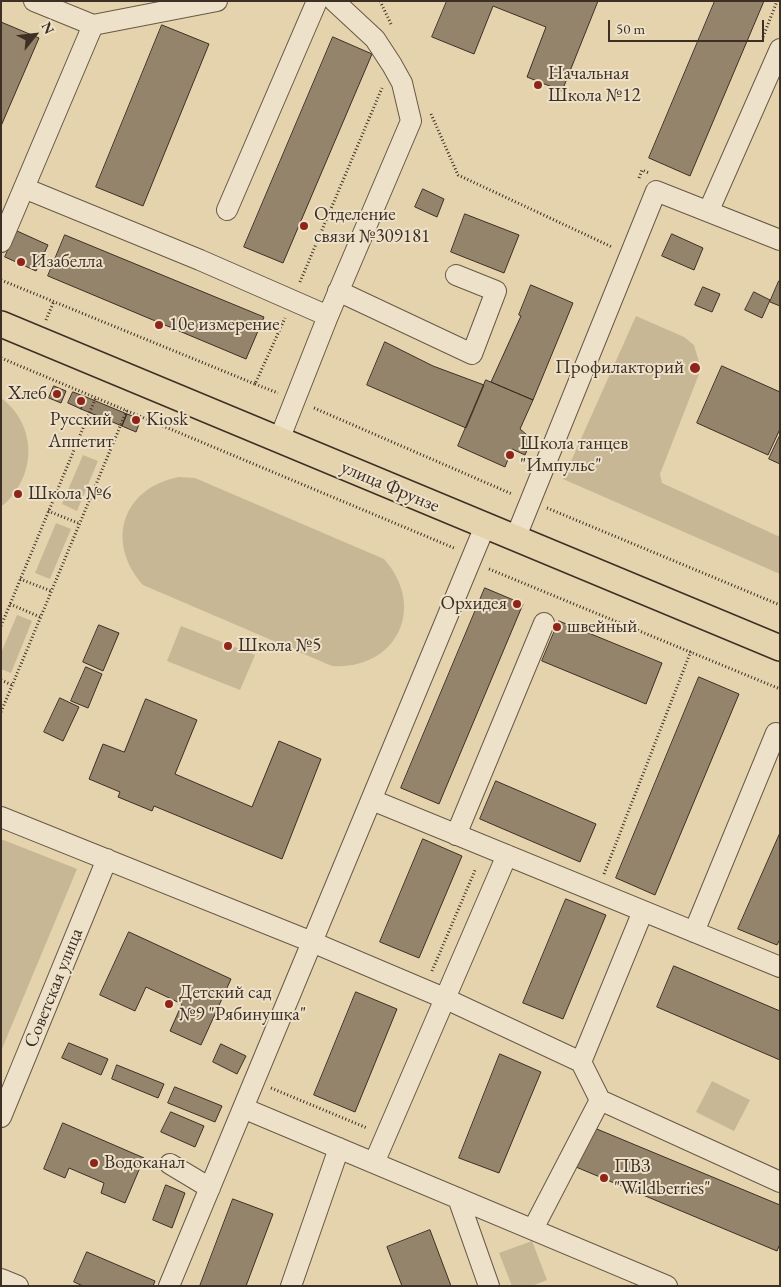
<!DOCTYPE html>
<meta charset="utf-8">
<style>
body{margin:0}
#map{position:relative;width:781px;height:1287px;overflow:hidden;background:#e4d3ac;font-family:"EB Garamond",serif}
canvas{display:block}
.frame{position:absolute;inset:0;border:2px solid #3e2f25;pointer-events:none}
.north{position:absolute;left:10px;top:10px;width:50px;height:50px;-webkit-text-stroke:4px #ede2c9;paint-order:stroke;rotate:61deg;font-size:14px;font-weight:700;line-height:20px;text-align:center;color:#3e2f25}
.north::after{content:'';display:block;margin:auto;width:18px;height:22px;background:#3e2f25;clip-path:polygon(50% 0,100% 100%,50% 72%,0 100%)}
.scale{position:absolute;left:608px;top:20px;width:156px;height:22px;box-sizing:border-box;border:2px solid #3e2f25;border-top:0;padding-left:6px;font-size:15px;line-height:18px;white-space:nowrap;color:#3e2f25;-webkit-text-stroke:4px #ede2c9;paint-order:stroke}
</style>
<div id="map">
<canvas width="781" height="1287"></canvas>
<div class="frame"></div>
<div class="north">N</div>
<div class="scale">50 m</div>
</div>
<script>
const g = document.querySelector('canvas').getContext('2d');
g.lineJoin = 'round';
function fill(path, color) { g.fillStyle = color; g.fill(path, 'evenodd'); }
function strokePath(path, color, width, dash) { g.strokeStyle = color; g.lineWidth = width; g.lineCap = dash ? 'butt' : 'round'; g.setLineDash(dash || []); g.stroke(path); }
function label(font, color, halo, rows, align = 'center') {
  g.font = font + ' "EB Garamond",serif'; g.lineWidth = 4; g.setLineDash([]); g.textBaseline = 'middle'; g.strokeStyle = halo; g.fillStyle = color; for (const [text, x, y, turn = 0] of rows) {
    g.save(); g.translate(x, y); g.rotate((+turn || 0) * Math.PI / 180); g.textAlign = isNaN(turn) ? turn : align; if (halo) g.strokeText(text, 0, 0); g.fillText(text, 0, 0); g.restore();
  }
}
const green = new Path2D(`
 M636,316l48,21 10,8 7,24 -41,105 2,9 118,54v37l-217,-95z
 M1,398c38,28 35,81 0,109z
 M83,455l15,6 -21,50 -15,-7z
 M179,477l16,1 189,81c43,48 13,111 -52,107l-189,-81c-38,-43 -21,-97 36,-108z
 M56,523l15,6 -21,50 -15,-6z
 M17,615l15,6 -21,52 -10,-4v-16z
 M181,626l74,29 -15,35 -73,-29z
 M1,839l76,30 -76,182z
 M712,1081l38,19 -16,31 -38,-19z
 M532,1241l15,39 -15,6h-20l-13,-33z`);
const building = new Path2D(`
 M447,1h151l-36,90 -35,-14 19,-50 -53,-21 -19,48 -42,-17z
 M715,1h49l-74,175 -41,-18z
 M1,22l38,16 -38,88z
 M162,25l47,19 -66,162 -47,-19z
 M333,37l39,17 -89,209 -39,-16z
 M423,189l21,10 -7,18 -22,-10z
 M465,214l54,21 -15,38 -53,-21z
 M17,231l31,14 -12,26 -31,-14z
 M672,234l31,14 -9,22 -32,-14z
 M65,235l199,82 -18,42 -198,-83z
 M779,281h1v25l-10,-4z
 M531,285l42,18 -40,97 -42,-18 30,-66 -2,-1z
 M703,287l17,7 -8,18 -17,-7z
 M754,292l16,8 -8,18 -17,-8z
 M385,342l48,24 51,19 -18,43 -99,-43z
 M722,366l58,26v37l-12,26 -71,-32z
 M486,380l47,20 -13,29 7,6 1,13 -3,7 -13,-6 -7,18 -47,-21z
 M54,386l12,5 -5,12 -12,-5z
 M73,392l13,5 -5,12 -13,-6z
 M86,397l41,17 -5,12 -41,-17z
 M127,414l14,5 -5,13 -14,-6z
 M780,435v29l-11,-5z
 M485,588l38,16 -84,200 -38,-16z
 M559,621l103,42 -16,41 -104,-43z
 M99,625l20,8 -16,38 -20,-9z
 M86,667l16,7 -14,34 -17,-7z
 M699,677l40,17 -84,201 -39,-17z
 M60,698l19,9 -16,34 -19,-9z
 M146,699l51,21 -22,54 77,33 27,-66 42,18 -39,100 -128,-53 -2,5 -34,-14 2,-5 -31,-13 14,-35 21,8z
 M496,781l100,43 -16,38 -100,-43z
 M780,833v106l-3,6 -39,-16z
 M423,839l39,17 -43,102 -39,-16z
 M566,899l40,16 -43,104 -40,-16z
 M129,932l102,47 -30,66 -31,-14 12,-27 -36,-17 -11,24 -35,-16z
 M674,966l106,45v49l-123,-53z
 M356,992l41,17 -42,103 -41,-17z
 M69,1043l39,16 -7,16 -39,-17z
 M221,1044l25,12 -9,18 -24,-12z
 M500,1054l41,18 -42,101 -40,-15z
 M117,1065l47,19 -6,14 -46,-19z
 M175,1087l47,19 -7,16 -47,-19z
 M171,1112l33,14 -9,21 -34,-15z
 M63,1123l81,35 -19,45 -24,-10 3,-10 -35,-15 -4,10 -21,-9z
 M592,1127l188,78v39l-3,7 -201,-84z
 M166,1185l19,8 -13,35 -19,-8z
 M233,1199l40,15 -27,72h-46z
 M430,1230l21,56h-49l-15,-39z
 M87,1252l68,29 -2,5h-70l-9,-4z`);
const path = new Path2D(`
 M380,1l12,25
 M763,37l14,-36
 M431,114l27,61 154,72
 M639,178l3,-8 7,3
 M1,280l254,104 30,-66
 M300,282l82,-194
 M46,320l8,-19
 M1,358l453,190
 M255,384l23,9
 M314,408l198,86
 M547,508l233,97
 M48,511l30,12
 M489,569l291,120
 M20,579l31,12
 M10,604l30,13
 M1,626l95,-229
 M1,680l11,5
 M1,712l126,-302
 M604,874l87,-223
 M432,971l44,-103
 M271,1088l96,40`);
const minor = new Path2D(`
 M34,1l59,24 124,-24
 M24,188l176,72 128,56
 M227,210l90,-209
 M709,210l71,-161
 M1,242l92,-217
 M338,291l134,63 24,-63 -40,-16
 M279,440l49,-124 83,-195 -9,-38 -10,-18 -17,-26 -41,-38
 M515,539l141,-348 124,49
 M372,800l408,167
 M1,817l311,125 132,56 137,64 19,38 -67,129
 M456,835l88,-212
 M694,932l82,-199
 M581,1062l62,-151
 M600,1100l180,82
 M243,1108l424,178
 M1,1117l106,-258
 M374,1163l133,-308
 M170,1164l40,24
 M458,1198l31,88
 M1,1279l17,7
 M169,1286l316,-760
 M291,1286l48,-138`);
const major = new Path2D(`
 M1,324l779,324`);
const markers = [
 [538,85,5,"#8f2418"],
 [304,226,5,"#8f2418"],
 [21,262,5,"#8f2418"],
 [159,325,5,"#8f2418"],
 [695,368,6,"#8f2418"],
 [57,394,5,"#8f2418"],
 [81,401,5,"#8f2418"],
 [136,420,5,"#8f2418"],
 [510,455,5,"#8f2418"],
 [18,494,5,"#8f2418"],
 [517,604,5,"#8f2418"],
 [557,627,5,"#8f2418"],
 [228,646,5,"#8f2418"],
 [169,1004,5,"#8f2418"],
 [94,1163,5,"#8f2418"],
 [604,1178,5,"#8f2418"]
];
const poiNames = [
 ["Начальная",548,74],
 ["Школа №12",548,96],
 ["Отделение",314,215],
 ["связи №309181",314,237],
 ["Изабелла",31,262],
 ["10е измерение",169,325],
 ["Профилакторий",684,368,"right"],
 ["Хлеб",47,394,"right"],
 ["Русский",81,420,"center"],
 ["Аппетит",81,442,"center"],
 ["Kiosk",146,420],
 ["Школа танцев",520,444],
 ["\"Импульс\"",520,466],
 ["Школа №6",28,494],
 ["Орхидея",507,604,"right"],
 ["швейный",567,627],
 ["Школа №5",238,646],
 ["Детский сад",179,993],
 ["№9 \"Рябинушка\"",179,1015],
 ["Водоканал",104,1163],
 ["ПВЗ",614,1167],
 ["\"Wildberries\"",614,1189]
];
const streetNames = [
 ["улица Фрунзе",390,487,23],
 ["Советская улица",54,988,-68]
];
fill(green, '#c8b795');
fill(building, '#94846b');
strokePath(building, '#3e2f25', 1);
strokePath(minor, '#685847', 22);
strokePath(major, '#3e2f25', 28);
strokePath(path, '#3e2f25', 3, [1, 2.5]);
strokePath(minor, '#ede2c9', 20);
strokePath(major, '#e4d3ac', 25);
for (const [x, y, r, color] of markers) { const dot = new Path2D(); dot.arc(x, y, r, 0, 2 * Math.PI); g.fillStyle = color; g.fill(dot); strokePath(dot, '#ede2c9', 2); }
label('19px', '#3e2f25', '#ede2c9', poiNames, 'left');
label('19px', '#3e2f25', '#ede2c9', streetNames);
</script>
